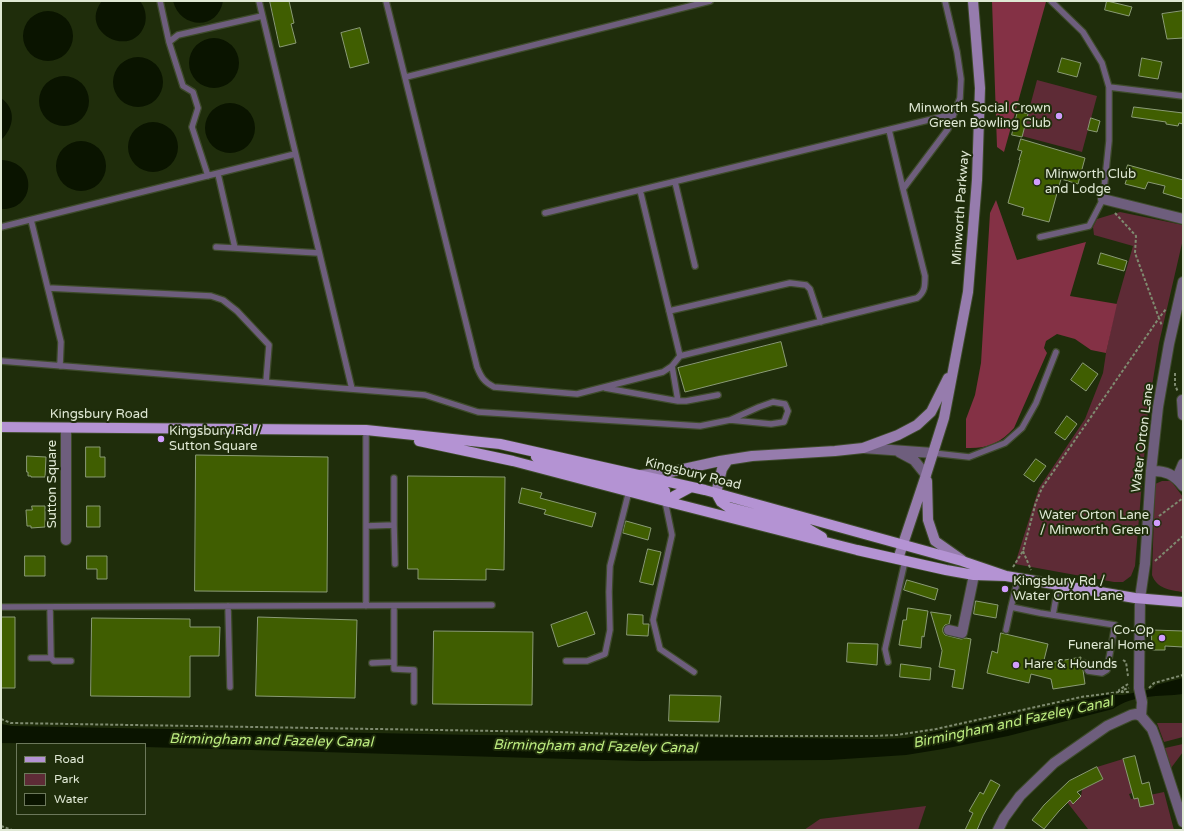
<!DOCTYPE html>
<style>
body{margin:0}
#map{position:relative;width:1184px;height:831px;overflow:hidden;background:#1f2d0b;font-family:"Varela Round",sans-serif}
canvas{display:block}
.frame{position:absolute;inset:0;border:2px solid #dfe8d4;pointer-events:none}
.legend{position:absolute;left:16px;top:743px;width:130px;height:72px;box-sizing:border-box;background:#1f2d0b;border:1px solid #6c785b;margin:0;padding:5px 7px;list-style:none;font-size:12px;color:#dfe8d4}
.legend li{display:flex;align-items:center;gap:8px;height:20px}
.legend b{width:20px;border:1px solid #6c785b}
</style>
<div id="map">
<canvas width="1184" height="831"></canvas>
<div class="frame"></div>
<ul class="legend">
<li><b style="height:5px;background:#b493d3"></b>Road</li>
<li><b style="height:11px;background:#5e2b36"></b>Park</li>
<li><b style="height:11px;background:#0a1400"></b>Water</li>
</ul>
</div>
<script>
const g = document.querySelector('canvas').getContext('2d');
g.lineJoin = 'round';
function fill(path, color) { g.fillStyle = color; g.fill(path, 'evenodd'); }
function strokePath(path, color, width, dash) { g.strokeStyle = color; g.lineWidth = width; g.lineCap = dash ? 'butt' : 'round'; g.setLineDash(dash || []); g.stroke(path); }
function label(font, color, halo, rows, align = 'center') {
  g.font = font + ' "Varela Round",sans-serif'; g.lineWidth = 4; g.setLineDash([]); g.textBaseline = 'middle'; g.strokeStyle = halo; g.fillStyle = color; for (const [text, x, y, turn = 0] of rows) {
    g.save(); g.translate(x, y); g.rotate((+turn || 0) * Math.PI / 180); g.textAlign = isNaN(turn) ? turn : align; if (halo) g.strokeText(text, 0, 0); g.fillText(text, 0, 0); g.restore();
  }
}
const green = new Path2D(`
 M1037,80l60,16 -15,56 -60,-16z
 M1120,212l63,13v14l-24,104 -11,67 -13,156 -4,10 -8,6h-9l-99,-18 24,-76 46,-69 18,-46 3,-20 9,-44 18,-63 -39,-11 -1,-8 4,-8z
 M1162,481h9l12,16v95c-13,-2 -26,-3 -31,-17l3,-91z
 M1157,723h26v14l-19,5z
 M1183,744v8l-12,16 -6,-20z
 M1123,759l13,33 -7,2 2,5 33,-7 10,38h-87l1,-1 -21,-27 3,-2 3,3 8,-7 1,-6 21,-11 -6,-12z
 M926,806l-8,24h-114l16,-11z`);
const forest = new Path2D(`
 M992,1h52l2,1 -42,150 -7,-5z
 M996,200l21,60 69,-18 -16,54 47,8 -11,49 -15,-3 -16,-11 -18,-5 -11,7 -2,7 3,5 -33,75c-13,15 -28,21 -48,20v-29l9,-24 6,-32 9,-150z`);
const water = new Path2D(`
 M102,1h38c5,6 7,15 5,23 -12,37 -68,8 -43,-23z
 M173,1h50c-5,30 -43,28 -50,0z
 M23 36a25 25 0 1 1 50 0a25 25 0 1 1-50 0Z
 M189 63a25 25 0 1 1 50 0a25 25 0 1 1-50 0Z
 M113 82a25 25 0 1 1 50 0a25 25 0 1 1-50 0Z
 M39 101a25 25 0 1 1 50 0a25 25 0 1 1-50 0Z
 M1,98c16,11 13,30 0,42z
 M205 128a25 25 0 1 1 50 0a25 25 0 1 1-50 0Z
 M128 147a25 25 0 1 1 50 0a25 25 0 1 1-50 0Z
 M56 166a25 25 0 1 1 50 0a25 25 0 1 1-50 0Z
 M1,160c38,1 35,51 0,49z
 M1183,678v16c-24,3 -49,0 -70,15l-105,27 -65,13 -37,6 -77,5 -188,1 -496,-14v-3l-144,-1v-19l11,2 463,9 408,4 23,-1 19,-4 141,-31 40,-8h17l29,-6 4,-4z`);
const building = new Path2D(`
 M270,1h19l5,22 -3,1 5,19 -16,4z
 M1107,1l25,6 -3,9 -24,-6z
 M1183,11v27l-16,1 -5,-25z
 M360,28l9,35 -19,5 -9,-35z
 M1062,58l19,5 -4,14 -19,-5z
 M1142,58l20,4 -4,17 -19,-3z
 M1134,107l49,6v11l-4,-1 -1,3 -12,-2v-2l-34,-5z
 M1018,111l10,3 -6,23 -10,-2z
 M1091,118l9,3 -3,11 -9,-2z
 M1021,139l64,19 -7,26 -17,-5 -12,43 -27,-7 2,-7 -16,-5 12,-43h-1l3,-9 -4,-1z
 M1128,165l55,15v19l-20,-6 2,-7 -17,-4 -3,7 -20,-5 2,-6 -3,-1z
 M1101,253l26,8 -3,10 -26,-7z
 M781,342l6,24 -102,26 -7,-24z
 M1083,363l15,11 -12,17 -15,-11z
 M1067,416l10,8 -12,16 -10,-7z
 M86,447h14v10h5v20h-19z
 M196,455l132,2 -1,135 -132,-1z
 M27,456l19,1 -1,20h-14v-1h-3v-4h-1z
 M1036,459l10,7 -12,16 -10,-7z
 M408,476l97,1 -1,93 -18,-1v11l-68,-1v-10h-10z
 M522,488l20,5 -2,5 56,15 -4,14 -48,-13 2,-4 -27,-7z
 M32,506h13v21l-14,1v-2h-4l-1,-16h6z
 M87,506h13v21h-13z
 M626,521l25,7 -3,12 -25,-7z
 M648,549l13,3 -8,33 -13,-3z
 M25,556h20v20h-20z
 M87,556h20v23h-10v-10h-10z
 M907,580l31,9 -3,11 -31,-10z
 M976,601l22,4 -2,13 -22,-4z
 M908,608l20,3 -4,26 -2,-1 -1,12 -22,-3 4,-25h3z
 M587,612l8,22 -37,13 -7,-22z
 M931,612l20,3 -2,9 -4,1 -2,3v4l2,3 16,4 5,-1 5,1 -8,50 -11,-2 3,-17 -16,-3 3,-16z
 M628,614l15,1v9h6l-1,12 -21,-1z
 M1,617h14v71h-14z
 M258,617l99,3 -2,78 -99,-2z
 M92,618l98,1v8h30l-1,29h-29v41l-99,-1z
 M1152,630l31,1v16l-18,-1v4h-13z
 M434,631l99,1 -1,73 -99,-1z
 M1001,633l47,11 -5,20 38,-7 -1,6 3,7 2,14 -32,5 -2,-10 -20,-5 -2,9 -42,-10 5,-22 5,2z
 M848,643l30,1 -1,21 -30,-3z
 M901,664l30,4 -1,12 -30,-3z
 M670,695l51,1 -2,26 -50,-1z
 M1135,756l7,28 7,-2 5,22 -14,3 -2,-9 -4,1 -11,-40z
 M1097,767l6,12 -26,13 4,4 -8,8 -3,-4 -11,11 -15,18 -12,-9 12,-15 25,-24z
 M991,780l9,5 -17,31 -6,14h-12l8,-17 -4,-2 11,-19 3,2z`);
const path = new Path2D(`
 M1115,213l21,23 -1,17 24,65 7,-9
 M1175,373v12l3,7
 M1159,516l24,-18
 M1023,551l8,19
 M1155,561l28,-25
 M1013,567l10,-16 13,-49 6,-14 117,-170 3,8
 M1123,660l3,2 2,14
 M1149,688l5,-5 29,-8
 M1119,692v-2l9,-6
 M1123,693l-1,-3 7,-2
 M1,719l10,4 547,9 61,2 122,2h131l25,-1 39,-6 145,-32 38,-5h10
 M1,826l11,4`);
const lane = new Path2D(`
 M160,1l9,41
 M259,1l93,388
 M386,1l91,366c4,10 7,15 17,20l83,7 86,-22 9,-6 8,-10 237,-58c8,-6 8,-12 8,-22l-22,-87 45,-60 12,-31 1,-19 -4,-27 -12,-51
 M406,77l304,-76
 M1109,87l74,9
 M889,130l14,59
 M218,174l17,74
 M208,176l-16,-49 6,-19 -5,-16 -10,-6 -14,-44 9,-7 84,-19
 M675,182l20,84
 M640,190l40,166
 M545,213l408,-99
 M31,220l30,122 -1,24
 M1,227l294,-73
 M1040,237l49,-11 14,-27 6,-58v-54l-7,-24 -19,-31 -32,-31
 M216,247l103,6
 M48,288l163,8 12,4 14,11 32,34 -3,37
 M669,311l121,-28 16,2 4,4 11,33
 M1,361l424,34 53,17 222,14 30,-6 29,-13 14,-5 12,2 3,7 -4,11 -13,2 -41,-4
 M672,366l6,35h8l32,-6
 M605,388l73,13
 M366,430v176
 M933,453l36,4 36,-14 17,-15 14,-25 20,-51
 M394,478v47
 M665,501l7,34 -19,85 7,29 34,23
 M366,526l28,-1 1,39
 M228,606l2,81
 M394,606v63l20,1v32
 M1,607l491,-2
 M1011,607l7,-28
 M1053,615l5,-29
 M1006,630l5,-23 29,6 75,12 -8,45 -5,3 -14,-2 -4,-8
 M31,658h20l-1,-51
 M51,658l3,3h17
 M566,661h21l18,-7 5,-24 -1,-38 1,-26 19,-75
 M888,662l-3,-13 20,-88
 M372,663l22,-1`);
const street = new Path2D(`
 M1103,199l80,20
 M1182,400l1,15
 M863,448l70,5
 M899,452l15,8 12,15
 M1151,471c15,-1 23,4 32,15
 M1177,478l6,-14
 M66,540v-112
 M949,630l13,3 12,-58
 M1139,688l1,-90 5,-34 6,-93 7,-64 11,-63 14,-62
 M1142,702l-1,14 11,13 6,16 25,77
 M998,830l6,-12 16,-22 34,-33 53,-37 24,-11 5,-1 5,2`);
const secondary = new Path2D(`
 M641,475l29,-3 50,-11 32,-5 83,-5 28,-3 35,-13 19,-10 14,-13 17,-34
 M927,481l1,39 7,21 27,19
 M716,493l6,-24 6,-9
 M898,559l28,-84 18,-57 24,-126 9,-112 3,-92 -7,-87`);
const primary = new Path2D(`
 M1,427l365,3 134,14 205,46 257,71 44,15
 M419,441l94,20 152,40 192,49 89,20 28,5 32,1 129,22 48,4
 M536,457l11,4 118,30v10
 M716,493l5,9 7,5 77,20 17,10
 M665,501l26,-14`);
const streetBridge = new Path2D(`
 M1139,688l3,14`);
const markers = [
 [1059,116,4,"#d19dfe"],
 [1037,182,4,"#d19dfe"],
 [161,439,4,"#d19dfe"],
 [1157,523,4,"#d19dfe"],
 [1005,589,4,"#d19dfe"],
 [1162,638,4,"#d19dfe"],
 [1016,665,4,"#d19dfe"]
];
const poiNames = [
 ["Minworth Social Crown",1051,109,"right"],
 ["Green Bowling Club",1051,124,"right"],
 ["Minworth Club",1045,175],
 ["and Lodge",1045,190],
 ["Kingsbury Rd /",169,432],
 ["Sutton Square",169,447],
 ["Water Orton Lane",1149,516,"right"],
 ["/ Minworth Green",1149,531,"right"],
 ["Kingsbury Rd /",1013,582],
 ["Water Orton Lane",1013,597],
 ["Co-Op",1154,631,"right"],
 ["Funeral Home",1154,646,"right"],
 ["Hare & Hounds",1024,665]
];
const streetNames = [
 ["Minworth Parkway",961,208,-86],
 ["Kingsbury Road",99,415],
 ["Water Orton Lane",1143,438,-83],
 ["Kingsbury Road",693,474,14],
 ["Sutton Square",53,484,-90]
];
const waterNames = [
 ["Birmingham and Fazeley Canal",1013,723,-12],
 ["Birmingham and Fazeley Canal",271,741,1],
 ["Birmingham and Fazeley Canal",595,747,1]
];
fill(green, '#5e2b36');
fill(forest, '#843145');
fill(water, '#0a1400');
fill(building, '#405e01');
strokePath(building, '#8a9b75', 1);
strokePath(lane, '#3e4b2b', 8);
strokePath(street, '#3e4b2b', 12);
strokePath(secondary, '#3e4b2b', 12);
strokePath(primary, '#3e4b2b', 12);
strokePath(path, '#7f8b70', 2, [3, 2]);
strokePath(lane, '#6e5e7d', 5.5);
strokePath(street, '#6e5e7d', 10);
strokePath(secondary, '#967cad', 10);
strokePath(primary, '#b493d3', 10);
strokePath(streetBridge, '#3e4b2b', 12, []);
strokePath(streetBridge, '#6e5e7d', 10);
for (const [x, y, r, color] of markers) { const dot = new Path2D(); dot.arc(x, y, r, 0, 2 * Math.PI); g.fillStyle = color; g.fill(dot); strokePath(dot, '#1f2d0b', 1.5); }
label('13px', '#dfe8d4', '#1f2d0b', poiNames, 'left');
label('13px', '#dfe8d4', '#1f2d0b', streetNames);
label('italic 14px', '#bdec80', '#1f2d0b', waterNames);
</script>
